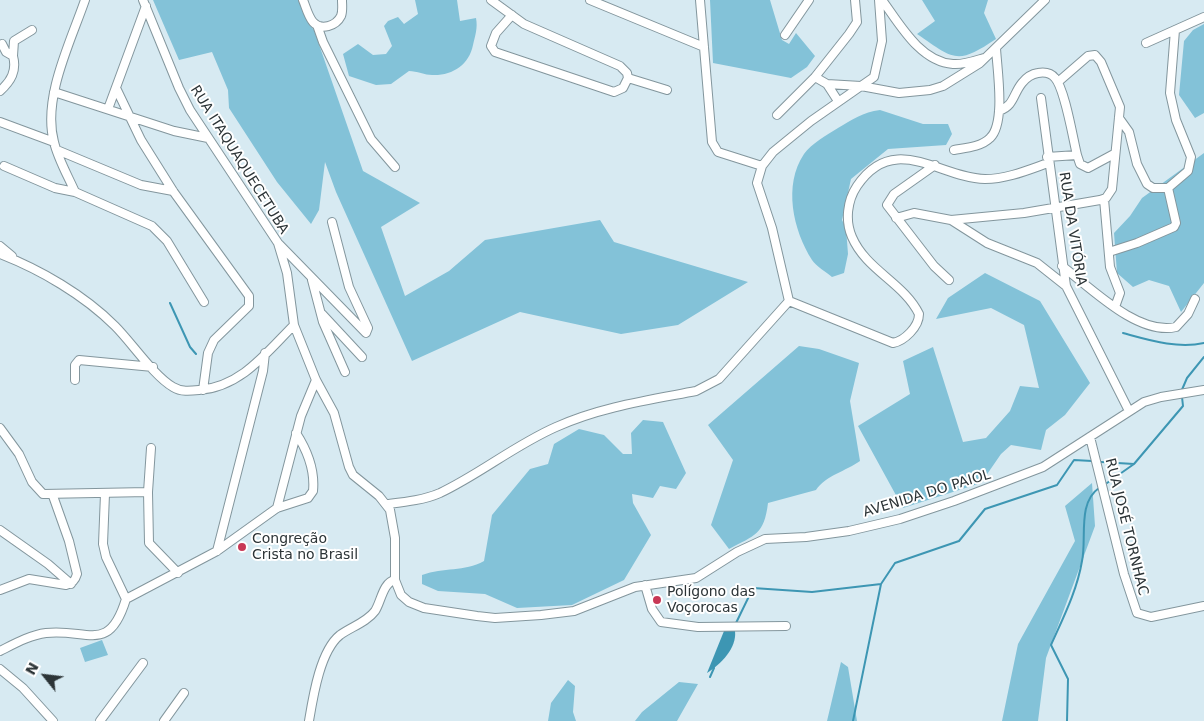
<!DOCTYPE html>
<meta charset="utf-8">
<style>
body{margin:0}
#map{position:relative;width:1204px;height:721px;overflow:hidden;background:#d7eaf2;font-family:"DejaVu Sans",sans-serif}
canvas{display:block}
.north{position:absolute;left:20px;top:651px;width:50px;height:50px;-webkit-text-stroke:4px #fff;paint-order:stroke;rotate:299deg;font-size:14px;font-weight:700;line-height:20px;text-align:center;color:#2c3437}
.north::after{content:'';display:block;margin:auto;width:18px;height:22px;background:#2c3437;clip-path:polygon(50% 0,100% 100%,50% 72%,0 100%)}
</style>
<div id="map">
<canvas width="1204" height="721"></canvas>
<div class="north">N</div>
</div>
<script>
const g = document.querySelector('canvas').getContext('2d');
g.lineJoin = 'round';
function fill(path, color) { g.fillStyle = color; g.fill(path, 'evenodd'); }
function strokePath(path, color, width, dash) { g.strokeStyle = color; g.lineWidth = width; g.lineCap = dash ? 'butt' : 'round'; g.setLineDash(dash || []); g.stroke(path); }
function label(font, color, halo, rows, align = 'center') {
  g.font = font + ' "DejaVu Sans",sans-serif'; g.lineWidth = 4; g.setLineDash([]); g.textBaseline = 'middle'; g.strokeStyle = halo; g.fillStyle = color; for (const [text, x, y, turn = 0] of rows) {
    g.save(); g.translate(x, y); g.rotate((+turn || 0) * Math.PI / 180); g.textAlign = isNaN(turn) ? turn : align; if (halo) g.strokeText(text, 0, 0); g.fillText(text, 0, 0); g.restore();
  }
}
const green = new Path2D(`
 M153,0h146l11,25 4,5 49,141 57,32 -39,24 24,69 44,-25 36,-31 115,-20 14,22 134,40 -70,43 -57,9 -101,-22 -108,49 -76,-169 -11,-30 -6,48 -8,14 -34,-42 -48,-74 -1,-18 -16,-38 -33,8z
 M415,0h42l3,21 16,-3c2,10 -1,18 -3,27 -4,20 -21,31 -41,30 -7,0 -15,-4 -23,-4l-18,13 -15,1 -27,-9 -6,-22 15,-10 15,11 13,-1 6,-8 -8,-20 4,-5 10,-4 6,7 14,-10z
 M710,0h60l12,40 7,4 7,-11 19,23 -8,11 -16,11 -78,-15z
 M922,0h66l-4,13 12,26c-39,26 -41,21 -79,-5l18,-13z
 M1204,24v89l-9,5 -16,-23 5,-54 9,-11z
 M880,110l43,14h25l4,10 -6,11 -58,4 -37,30 -9,41 4,8 2,26 -4,19 -12,4c-6,-5 -16,-11 -20,-17 -19,-30 -29,-75 -8,-106 7,-10 24,-20 34,-26 14,-8 25,-16 42,-18z
 M1204,153v130l-23,29 -12,-26 -20,-6 -16,7 -16,-14 -3,-40 16,-17 12,-18z
 M985,273l55,28 50,82 -25,32 -19,15 -5,20 -30,-5 -10,9 -20,29 -78,25 -45,-82 52,-32 -7,-33 30,-14 30,95 23,-4 24,-27 10,-25 19,2 -15,-63 -33,-17 -55,11 12,-21z
 M799,346l20,3 40,14 -9,38 10,60c-14,10 -35,15 -44,29l-48,13c-4,32 -13,32 -39,46l-18,-24 22,-65 -25,-35z
 M643,420l20,2 23,51 -10,16 -16,-3 -7,12 -21,-4 1,9 18,32 -27,45 -52,25 -55,3 -32,-14 -47,-3 -16,-7v-9c22,-8 42,-3 62,-14l8,-46 38,-46 18,-5 6,-20 25,-15 25,6 19,19h9l-1,-21z
 M1092,483l3,43 -49,132 -8,63h-36l16,-77 57,-103 -10,-35z
 M102,640l6,15 -23,7 -5,-14z
 M841,662l7,5 9,54h-30z
 M568,680l7,6 -2,26 3,9h-28l3,-18z
 M679,682l19,2 -21,37h-42l7,-9z`);
const water = new Path2D(`
 M724,631h11c2,17 -14,33 -28,42z`);
const stream = new Path2D(`
 M170,303l20,44 6,7
 M1123,333c26,7 54,16 81,10
 M1181,392l6,-14 17,-21
 M1101,462l33,2
 M1107,483l27,-19 49,-58 -1,-9
 M736,623l17,-35 59,4 69,-8 14,-21 64,-22 26,-32 72,-24 17,-25 18,1
 M710,677l4,-9
 M853,721l28,-137
 M1067,721l1,-42 -17,-34c12,-27 26,-54 31,-84 5,-22 -5,-58 17,-73`);
const minor = new Path2D(`
 M143,0l36,88 11,22 88,133 9,30 7,52 22,55 18,33 15,54 4,8 26,21 11,14 5,28v42l6,15 8,7 15,6 53,8 18,2 46,-3 33,-4 61,-24 61,-9 41,-26 28,-13 41,-2 43,-6 51,-12 54,-18 89,-34 101,-65 17,-5 43,-7
 M303,0c3,7 5,16 10,22 8,9 23,4 28,-6 2,-5 1,-11 1,-16
 M491,0l33,24 96,42 7,7 1,5 39,12
 M590,0l114,47
 M700,0l12,142 6,10 44,14
 M882,0c17,23 38,62 71,64 10,1 21,-3 31,-6
 M512,15l-16,18 -5,13 4,6 119,40 9,-4 5,-10
 M317,25l6,17 48,97 24,28
 M785,35l24,-35
 M1146,43l58,-26
 M13,56l1,-15 18,-11
 M815,77l12,7 34,2 38,7 31,-3 13,-4 37,-23 65,-63
 M827,84l11,17
 M116,88l25,52 32,51 76,105v10l-35,34 -6,13 -5,37
 M0,91c11,-10 17,-20 13,-35l-7,-4 -4,-8
 M54,92l120,39 34,7
 M1041,98l25,188 63,125
 M108,109l38,-103
 M999,111c15,-5 14,-17 23,-28 4,-5 9,-9 16,-10 6,-1 13,0 17,5 10,11 18,61 22,77
 M777,115l38,-38 34,-43 8,-12 -2,-22
 M1119,118l10,14 8,32 10,20 6,4h15
 M0,122l54,20
 M57,150l84,35 32,6
 M954,150c11,-2 27,-3 36,-12 16,-15 7,-69 6,-90
 M1047,157l30,-2 3,9 8,4 26,-14
 M935,165l-41,29 -7,11 47,61 15,14
 M4,166l51,22 20,4 77,34 15,15 37,61
 M75,192c-7,-16 -17,-33 -21,-50 -12,-44 17,-101 31,-142
 M1104,199l6,68 10,26 -5,14
 M896,218l18,-5 37,7 36,23 50,20 29,23
 M951,220l73,-7 76,-13 6,-2 6,-9 8,-82 -19,-45 -6,-7 -7,1 -30,26
 M279,244l87,89 2,-5 -19,-41 -17,-65
 M0,246l12,10
 M1109,252l28,-9 37,-16 2,-4 -8,-35 20,-17 3,-14 -15,-37 -6,-27 5,-63
 M0,254c41,16 84,41 115,72 17,17 39,50 58,61 8,5 17,4 26,3 42,-3 67,-37 95,-65
 M1062,266c29,22 76,70 114,61l12,-13 7,-15
 M312,280l11,42 22,50
 M789,301l104,42c11,-2 26,-16 26,-29 -15,-31 -53,-44 -67,-77 -7,-16 -5,-36 5,-51 37,-55 83,-8 128,-7 22,0 43,-9 63,-16
 M789,301l-17,-73 -15,-45 5,-17 11,-14 38,-31 63,-44 8,-36 -3,-41
 M322,314l40,43
 M75,380v-15l4,-5 74,7
 M0,428l19,26 13,28 11,12 105,-2
 M1090,437l34,137 13,39 14,4 53,-11
 M151,448l-3,44 1,51 29,30
 M105,494l-2,50 3,13 20,42
 M388,504c17,-2 36,-4 52,-11 40,-19 75,-48 116,-66 44,-20 93,-27 140,-36l23,-12 70,-78
 M277,508l24,-92 15,-36
 M0,530l48,34 23,20
 M217,551l46,-180 2,-18
 M645,585l7,24 9,13 37,5 88,-1
 M0,590l29,-11 37,6c6,-1 9,-4 11,-11l-8,-33 -16,-45
 M0,651c14,-7 30,-16 46,-18 41,-5 63,22 80,-34l91,-48 60,-43 31,-10 5,-7c2,-20 -6,-41 -17,-58
 M0,669l23,19 30,33
 M100,721l43,-58
 M164,721l20,-28
 M309,721c4,-24 11,-70 31,-86 11,-8 27,-13 35,-24 6,-9 8,-29 20,-31`);
const markers = [
 [242,547,5,"#c83856"],
 [657,600,5,"#c83856"]
];
const streetNames = [
 ["RUA ITAQUAQUECETUBA",239,160,58],
 ["RUA DA VITÓRIA",1072,229,81],
 ["AVENIDA DO PAIOL",927,494,-17],
 ["RUA JOSÉ TORNHAC",1126,527,76]
];
const poiNames = [
 ["Congreção",252,539],
 ["Crista no Brasil",252,555],
 ["Polígono das",667,592],
 ["Voçorocas",667,608]
];
fill(green, '#83c2d8');
fill(water, '#3d96b3');
strokePath(stream, '#3d96b3', 2);
strokePath(minor, '#83969d', 10);
strokePath(minor, '#fff', 8);
for (const [x, y, r, color] of markers) { const dot = new Path2D(); dot.arc(x, y, r, 0, 2 * Math.PI); g.fillStyle = color; g.fill(dot); strokePath(dot, '#fff', 2); }
label('14px', '#2c3437', '#fff', streetNames);
label('14px', '#2c3437', '#fff', poiNames, 'left');
</script>
